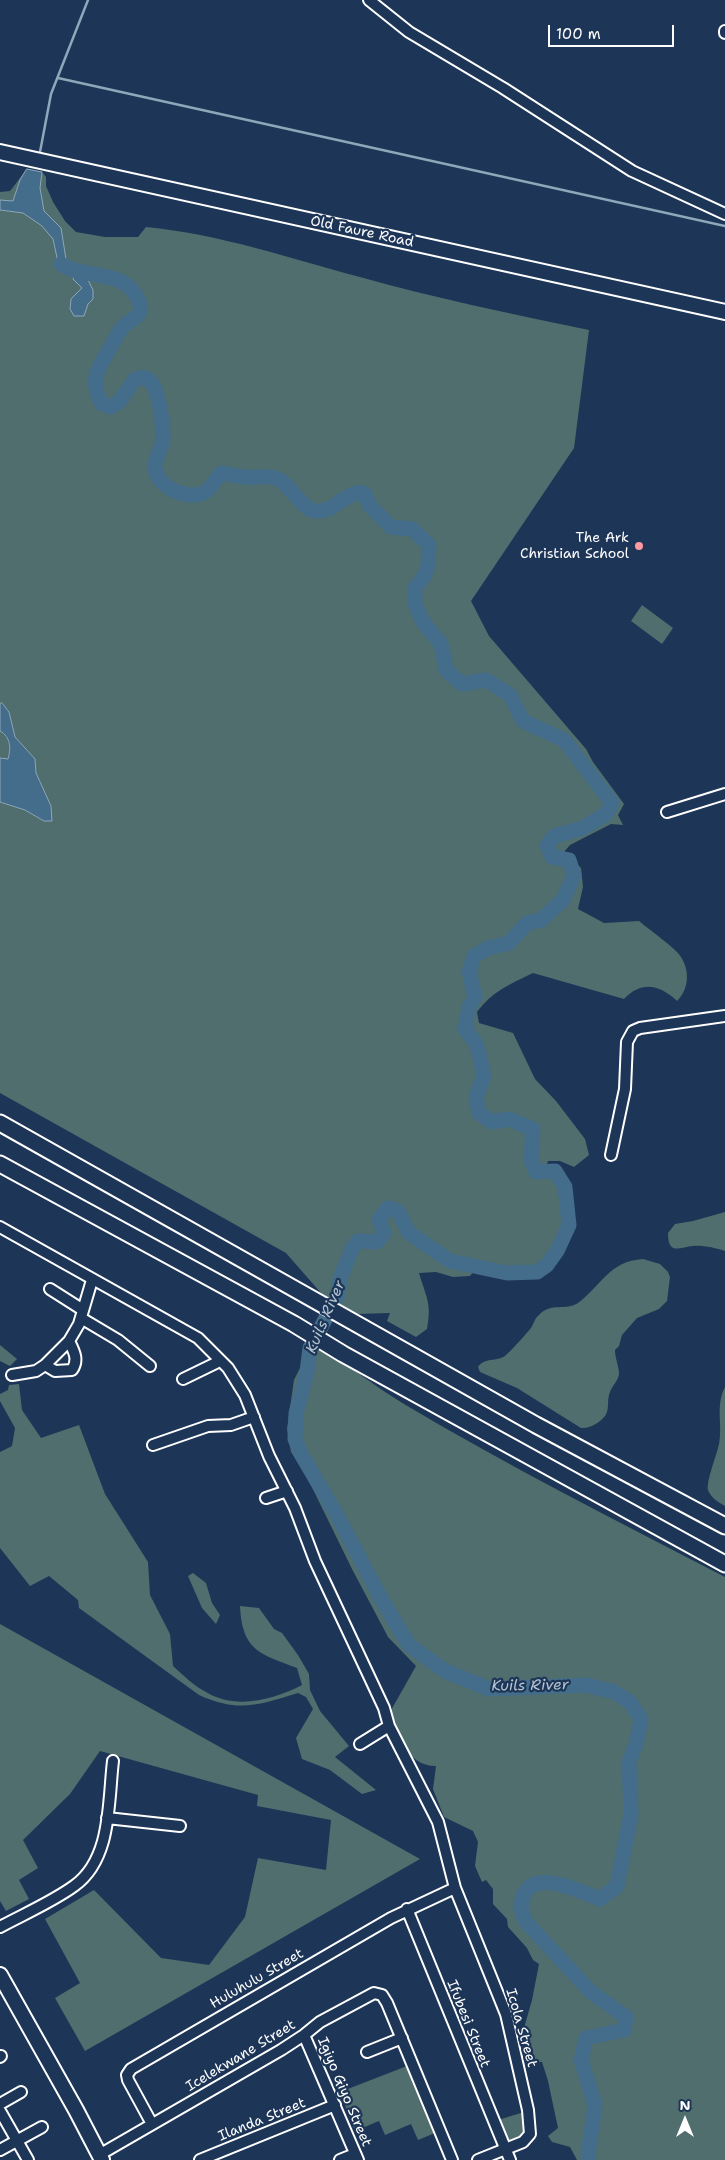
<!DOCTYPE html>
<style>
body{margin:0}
#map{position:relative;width:725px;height:2160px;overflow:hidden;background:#1d3557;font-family:"Shantell Sans",sans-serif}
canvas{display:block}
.north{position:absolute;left:660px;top:2095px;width:50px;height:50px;-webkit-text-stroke:4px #1d3557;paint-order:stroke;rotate:0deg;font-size:14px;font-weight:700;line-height:20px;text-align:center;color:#fff}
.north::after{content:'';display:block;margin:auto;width:18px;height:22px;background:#fff;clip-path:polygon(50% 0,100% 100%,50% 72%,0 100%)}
.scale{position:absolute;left:548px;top:25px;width:126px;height:22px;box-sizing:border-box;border:2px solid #fff;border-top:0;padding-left:6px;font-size:15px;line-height:18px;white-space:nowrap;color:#fff;-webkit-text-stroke:4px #1d3557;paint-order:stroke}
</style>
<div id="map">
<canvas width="725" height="2160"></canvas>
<div class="north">N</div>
<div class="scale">100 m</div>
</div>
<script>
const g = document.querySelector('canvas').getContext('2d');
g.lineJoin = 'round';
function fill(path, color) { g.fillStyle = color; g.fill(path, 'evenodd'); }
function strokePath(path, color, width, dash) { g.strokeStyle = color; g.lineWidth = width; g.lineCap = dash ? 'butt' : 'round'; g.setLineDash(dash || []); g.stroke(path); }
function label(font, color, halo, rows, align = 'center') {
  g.font = font + ' "Shantell Sans",sans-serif'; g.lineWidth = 4.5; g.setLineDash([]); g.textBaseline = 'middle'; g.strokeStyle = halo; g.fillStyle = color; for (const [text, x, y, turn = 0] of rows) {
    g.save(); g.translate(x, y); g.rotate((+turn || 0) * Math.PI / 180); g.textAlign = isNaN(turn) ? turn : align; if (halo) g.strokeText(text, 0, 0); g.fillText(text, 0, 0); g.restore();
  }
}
const green = new Path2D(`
 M27,169l15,3 4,5v9l7,16 12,19 11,11 29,5h33l8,-10c73,7 143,31 214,50 75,21 152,37 229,53l-15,118 -103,153 18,35 97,113 7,13 31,42 -6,11 5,10 -12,-1 -41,21 -6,7 17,16 2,19 -5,22 26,14 35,-2c9,8 37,27 42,36 9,14 8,32 -4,44 -17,-16 -35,-21 -53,-2l-91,-26c-23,11 -40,18 -56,39l2,11 34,10 22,46 21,22 29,38 4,16 -15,12 -14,-6h-12l-3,10h10c3,5 8,11 10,17 9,25 0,70 -26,83 -15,7 -46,-1 -61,-5l-8,10 -17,1 -17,-5 -17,1c7,24 13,30 8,56l-11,8 -29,-16 3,-8 -33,1 -36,-21 -35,-40 -286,-160v-291l25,8 19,11 7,-15 -16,-33v-14l-20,-22 -6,-25 -7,-9 -2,1v-512l10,-1z
 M642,605l31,23 -11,16 -31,-23z
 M0,731c11,6 11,18 8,28l-2,1 -6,-2z
 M725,1212v39c-9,-3 -23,-6 -32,-5 -13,1 -25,10 -25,-13l7,-9 18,-3z
 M643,1259l17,5 8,8 2,5 -3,24 -8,8 -22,9 -15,17 -3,11 -4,4c0,8 4,17 4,24 -1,7 -7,12 -9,18 -3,7 -1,13 -3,20 -3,9 -17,17 -26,16l-64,-40 -37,-16 -2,-5c7,-10 18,-5 27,-11 5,-4 22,-23 26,-28 3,-5 4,-10 8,-13 12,-13 27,-4 39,-12 23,-17 31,-42 65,-44z
 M0,1345l17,14 -7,7 -10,-5z
 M318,1347c30,17 56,39 86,57 104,62 213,117 321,173v583h-148l-7,-13 -18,-5 -4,-6 10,-8 -10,-47 -6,-19h-6l-12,-34 8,-28 7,-36 -6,-4 -6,-12 -19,-21 -1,-8 -14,-15v-15l-7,-9 -4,2 -7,-16 3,-24 -5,-11 -29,-14 -11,-28 3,-23c-30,0 -37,-31 -46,-54l26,-46 -28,-29 -36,-68 -47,-96 -14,-21 -4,-23 7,-49 11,-22z
 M19,1384l3,26 19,28 38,-13 26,69 43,68 2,33 20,39 3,32c10,9 21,20 33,26 30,18 67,8 96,-7l-5,-17c-38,-14 -55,-18 -57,-62l19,2 15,21 8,4 16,22 11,19 1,16 10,21 29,35 -14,11 41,33 -14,4 -32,-24 -28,-11 -6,-21 17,-29 -7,-12 -8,-4c-40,12 -59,20 -99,2l-120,-87 -1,-8 -29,-24 -19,10 -30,-38v-96l12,-6 3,-18 -15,-27v-7l8,-4 1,-5z
 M725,1387v119c-7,-4 -14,-8 -17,-16 -2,-8 9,-36 11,-46 4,-19 -4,-38 6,-57z
 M193,1573l13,10 6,20 8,12 -4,9 -14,-16 -14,-32z
 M0,1624l420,235 -335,192 -30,-53 25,-15 -35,-64 49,-29 67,68 48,7 36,-48 13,-59 68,12 5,-50 -74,-14 1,-11 -158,-44 -30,43 -47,46 15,28 -19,12 10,19 -23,12 -6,-10z
 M407,2066l28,67 -17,7 -7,-16 -26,11 -6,-14 -24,10 -15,-39z
 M524,2112l3,18 -3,7 -17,7 -9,-24z`);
const water = new Path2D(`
 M27,169l15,3 -2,16 4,23 17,17 5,31 22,21 5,10v9l-5,5 -4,12h-10l-4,-7 1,-10 11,-11 -9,-9 1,-5 -11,-2 -4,-5 -6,-28 -11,-13 -19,-13 -23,-3v-10l13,1 7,-21z
 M2,703l7,9 6,25 20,22 1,14 15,33 1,15h-8l-19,-11 -25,-8v-44l8,1c3,-10 3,-22 -8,-28v-27z`);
const stream = new Path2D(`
 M58,78l667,148
 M40,152l11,-58 37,-94`);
const river = new Path2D(`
 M61,264c24,16 62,4 77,35 9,18 -8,19 -16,29 -5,6 -8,14 -12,20 -13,21 -21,33 -8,56l9,3 8,-5 16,-23c5,-1 10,-3 14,1 10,7 14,46 14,58 0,9 -7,17 -8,26 -3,21 32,37 48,29 8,-3 12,-14 18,-20 8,1 15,3 23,4 12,2 25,-4 37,4 10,7 23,29 34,30 19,3 32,-22 49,-18l6,13 21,21 21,2 17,16 -1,20 -3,10 -10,13v16l8,18 18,22 5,26 16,14 24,-4 24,15 13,26 41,19 48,63 -6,11 -23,14 -29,8 -7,9 5,12 17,3 5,15 -11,25 -22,20 -14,3 -18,20 -21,5 -14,8 -5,16 6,25 -6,10 -4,22 10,13 4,11 5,23 -8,21 3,16 13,9 17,-3 24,10 -2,30 5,13 19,-1 10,16 4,38 -12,26 -10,14 -10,7 -30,1 -57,-12 -41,-28 -11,-22 -10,-3 -9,11 5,14 -7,9 -19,-1 -6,8 -12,30 -2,16 -28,53 -3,24 -11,41 -1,26 6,15 37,63 45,85 26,43 36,26 44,18 97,-4 28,7 16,10 11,17 -5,25 -7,18 2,52 -14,72 -17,13c-19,-7 -61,-29 -75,-7 -6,11 -4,20 1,30l65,70 35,25 -2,13 -38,8 -5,22 14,45 -7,50 1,5`);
const minor = new Path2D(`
 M369,0l40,32 94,56 129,83 93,43
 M725,31v2
 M667,812l58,-18
 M611,1155l14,-66 2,-47 6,-11 7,-3 85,-12
 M0,1227l198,111 30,30 17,27 24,61 26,52 20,53 69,147 5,18 49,96 17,66 51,126 22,96 2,24 -7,8 -45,18
 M50,1289l33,21
 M81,1318l37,22 32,26
 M45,1365l10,6 17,-1c7,-10 2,-19 -3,-29
 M12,1375l24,-4 9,-6 24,-24 10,-17 13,-44
 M183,1379l37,-18
 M153,1445l55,-19 23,-1 23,-8
 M266,1498l21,-7
 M360,1744l29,-18
 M107,1818l73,8
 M407,1909l103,251
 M0,1927c24,-13 52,-25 74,-41 38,-27 34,-84 39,-125
 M304,2035l54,125
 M367,2052l35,-14
 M0,2057l1,-1
 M0,2104l21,-12
 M0,2111l28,49
 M152,2124l-24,-44 -1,-5 4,-6 260,-151 64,-30
 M0,2150l42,-23
 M99,2155l182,-105 23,-15 16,-13 54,-29 8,2 5,8 65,157
 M200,2160l135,-55
 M340,2160l15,-6`);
const major = new Path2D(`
 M0,152l725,160
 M0,1975l76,135 26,50`);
const highway = new Path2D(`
 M0,1123l536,302 189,101
 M0,1164l294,160 49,30 382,210`);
const markers = [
 [639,546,5,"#ff9aa2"]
];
const streetNames = [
 ["Old Faure Road",362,232,12],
 ["Huluhulu Street",257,1979,-30],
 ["Ifubesi Street",468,2024,68],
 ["Icola Street",521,2028,74],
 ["Icelekwane Street",241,2056,-31],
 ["Igiyo Giyo Street",344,2092,67],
 ["Ilanda Street",262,2120,-22]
];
const poiNames = [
 ["The Ark",629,538],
 ["Christian School",629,554]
];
const waterNames = [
 ["Kuils River",326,1317,-67],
 ["Kuils River",530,1686,-1]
];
fill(green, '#506e6d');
fill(water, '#436d8a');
strokePath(water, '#8ea7b9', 1);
strokePath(stream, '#8ea7b9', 2.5);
strokePath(river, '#436d8a', 15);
strokePath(minor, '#fff', 14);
strokePath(major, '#fff', 18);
strokePath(highway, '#fff', 19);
strokePath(minor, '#1d3557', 10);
strokePath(major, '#1d3557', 14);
strokePath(highway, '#1d3557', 15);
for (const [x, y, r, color] of markers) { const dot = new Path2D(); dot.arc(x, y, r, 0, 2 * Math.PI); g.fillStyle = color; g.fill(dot); strokePath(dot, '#1d3557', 2); }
label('14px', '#fff', '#1d3557', streetNames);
label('14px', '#fff', '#1d3557', poiNames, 'right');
label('italic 15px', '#b4c5d0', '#1d3557', waterNames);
</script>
